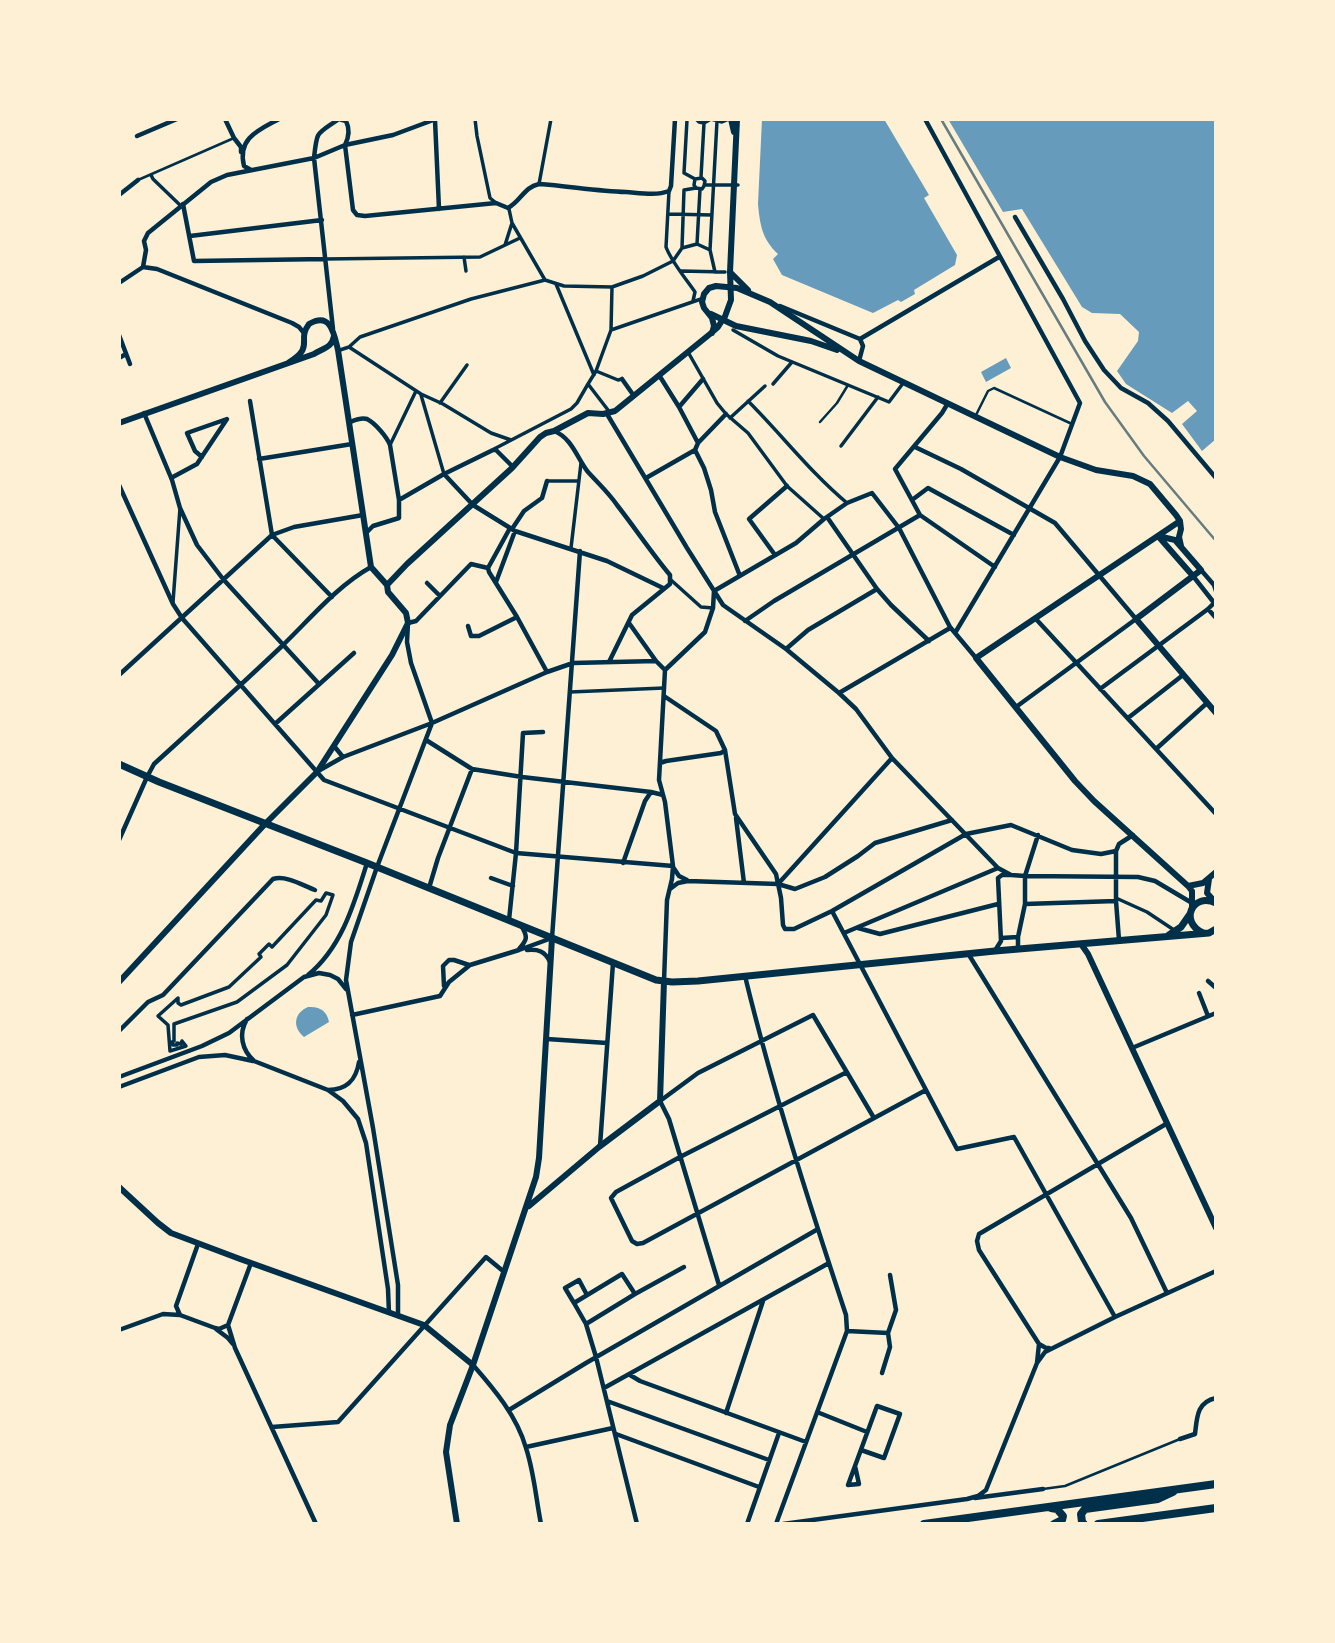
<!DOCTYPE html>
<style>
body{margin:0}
#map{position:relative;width:1335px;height:1643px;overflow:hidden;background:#fdf0d5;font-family:Ubuntu,sans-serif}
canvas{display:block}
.frame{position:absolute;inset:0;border:121px solid #fdf0d5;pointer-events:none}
</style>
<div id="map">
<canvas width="1335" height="1643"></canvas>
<div class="frame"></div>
</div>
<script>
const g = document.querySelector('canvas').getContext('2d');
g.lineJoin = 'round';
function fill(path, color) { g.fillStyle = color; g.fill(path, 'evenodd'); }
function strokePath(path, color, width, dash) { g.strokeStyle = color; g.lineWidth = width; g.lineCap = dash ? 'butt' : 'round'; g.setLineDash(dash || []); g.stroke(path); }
const water = new Path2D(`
 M762,119h122l45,76 -5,3 33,57 -2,10 -41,25 1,4 -14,8 -3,-2 -25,13 -91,-38 -9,-16 5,-5c-16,-15 -18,-29 -20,-50z
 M948,119h268v320l-14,12 -20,-27 15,-13 -9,-10 -16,12 -46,-29 -9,-13 21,-30 1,-9 -19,-18 -28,-1 -10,-6 -60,-98 -19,3z
 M1006,358l5,10 -25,14 -5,-10z
 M308,1007c12,-1 19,4 21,15l-25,15c-12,-10 -10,-24 4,-30z`);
const service = new Path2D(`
 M138,180l96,-42
 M975,417l13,-26 6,-3 78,36
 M820,422l17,-19 11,-18
 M1043,1489l22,-3 115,-47`);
const pedestrian = new Path2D(`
 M475,119l2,17 13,62 6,5
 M676,119h14
 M696,119l3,3 5,1 7,-4
 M711,119l11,3 7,-3
 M687,120l-3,53 11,6 7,-1 3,3 -1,5 -2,3 -6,-1 -2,-3 1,-6
 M151,175l2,4 28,27
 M701,177l3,-54
 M539,184l12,-65
 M705,185h33
 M696,188l-12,2 -2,58 15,-4 13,6 7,-129
 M669,191l-3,56c5,14 20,32 29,45l-2,9
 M668,214l44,1
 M512,223l33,57
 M697,244l3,-55
 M505,245l7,-22 -3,-14
 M710,250l5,22
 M464,257l2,14
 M325,259l155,-2 40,-19
 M681,271l44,1
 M556,284l38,91
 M611,330l90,-31
 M733,330l45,26 111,46 15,-20
 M349,347l11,-10 111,-38 74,-19 19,6 48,1 31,-11 30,-15 9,-13
 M340,350l9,-3 72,47 22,10 48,29 20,7
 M688,352l29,51 9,11 22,19 39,53 37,33
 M596,371l22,9 4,-1
 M773,384l19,-22
 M421,395l23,79
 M748,401c34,34 62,71 99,102
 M440,403l27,-38
 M608,410l-20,-26 8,-13 15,-41 1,-43
 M730,418l35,-32
 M390,445l26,-54
 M841,446l37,-49
 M494,449l77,-40 6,-6 11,-19
 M547,481h32
 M571,548l10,-85
 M671,580l30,27 12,1
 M173,602l7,-94
 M570,692l94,-4
 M326,893l7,2 -7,20 -39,50 -50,37 -63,22v17l-2,1 1,3h4v-2l4,1 1,-3 4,5 -16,5 -2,-26 -10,-9 20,-18v5l3,2 48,-18 32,-30 -2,-3 10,-10 3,3 44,-47 5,1z
 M1116,898l31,14 27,18`);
const minor = new Path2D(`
 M225,119l9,19 7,9v5
 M339,119l7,2c4,8 3,16 -1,24l8,65 4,5 8,1 131,-13 12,5c13,-7 16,-21 31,-24 29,2 58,7 87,8 14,1 30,4 43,-1l2,-5 4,-67
 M925,119l155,284 -20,54 -105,176
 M435,120l4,89
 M137,136l40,-17
 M251,170l-7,-4c-7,-28 15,-36 35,-47
 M119,195l19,-15
 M183,204l11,57 131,-2
 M1015,217l48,82 22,42 19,29 17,18 27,15 20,18 48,57
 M190,236l132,-16
 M143,267l14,2 135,54 7,4 5,6
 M119,283l24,-16 3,-17 -2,-9 4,-8 63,-51 16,-7 87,-17 31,-13 48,-10 43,-16
 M780,306l80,33
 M333,329l-19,-171c3,-28 2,-23 25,-39
 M119,335l11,29
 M860,339l139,-82
 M119,358l7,-4
 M859,361l4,-15 -3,-7
 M659,375l20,32 19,36
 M622,379l12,17
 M250,401l22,134 60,62
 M948,403l-6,10 -47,56 25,46 75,52
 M679,407l24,-28
 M144,413l28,67 8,28 17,37 26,34 96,105
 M607,414l80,134 36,57 63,44 53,44 17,16 36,49 106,110 13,7 14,1 113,1 17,4 37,22
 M350,422c5,-2 11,-5 17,-3 8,4 20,18 23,26l9,55v18l-26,8 -6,6
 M554,431c18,7 23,27 34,41 10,11 21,21 29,33 18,23 34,47 53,70v9l-38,31 -23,47
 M915,447l46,22 94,54 81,96 -120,88
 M695,450l9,18 7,22 4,22 25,64
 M259,459l93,-15
 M444,474l29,31 42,26 92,30 56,27
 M171,478l26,-14 30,-45 -40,14 8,18 7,6
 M646,478l49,-28 3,-7 28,-29
 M119,485l54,119 9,14 142,162 192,73 157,13
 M399,500l45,-26 49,-24h3l17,17
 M912,500l16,-12 86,47
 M827,517l50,72 14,16 38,36
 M512,529l12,-18 18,-13 5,-17
 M775,555l-26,-36 38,-33
 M488,568l1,4 28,45 30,55
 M488,568l22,-40
 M1201,570l13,15 2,6
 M1193,576l22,28
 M496,582l19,-51
 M427,583l13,13
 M714,591l82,-48 28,-24 23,-16 25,-10 27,35 51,99 26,31
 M1208,609l8,9
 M1035,618l181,196
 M745,621l29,-20 146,-86
 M629,623l27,38 9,9
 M468,626l3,10h8l38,-19
 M786,649l22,-19 69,-41
 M665,670l40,-38 8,-24 1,-17
 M119,675l153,-140 22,-8 69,-12
 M1100,689l108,-80 8,-8
 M839,693l111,-65
 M664,696l52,35 9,19 10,64 41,60 5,24 2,27 2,4h9l38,-18 134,-77 45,-9 61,25 29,4 15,-3 3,-7 14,-9
 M1128,718l55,-43
 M275,724l79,-71
 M426,740l46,29 50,8 129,15
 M334,746l9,11
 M1156,749l51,-46
 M660,763l6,-2 55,-8 4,-3
 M320,770l23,-13 89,-34 115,-51 26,-9 83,-2
 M736,818l8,65
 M119,840l28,-63 7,-13c43,-39 86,-78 128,-118 28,-27 55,-60 89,-79
 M1116,851v50l3,39
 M623,863l22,-62 6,-9 12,3
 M673,867l6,9 8,4
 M491,878l22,8
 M778,884l114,-126
 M429,888l9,-30 34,-89
 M670,889l8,-6 10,-2 90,3 17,5 30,-12 33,-21 17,-13 77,-23
 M1025,904l91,-3
 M832,911l125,238 57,-12 101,180 -70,35 -8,11
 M509,920l7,-67 7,-120 20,-1
 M858,928l22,6 118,-30
 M844,933l154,-65
 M1001,938l17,-1
 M1018,948v-11l7,-33v-28l13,-41
 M519,949c8,-9 9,-12 3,-22
 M996,949l5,-8 -3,-63 4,-3h8
 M527,950c11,-1 18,1 23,12
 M969,955l162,263 36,75
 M454,960l15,5
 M308,975c34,-28 46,-71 59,-112
 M745,976c28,115 64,227 101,339l1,16 -71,193
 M664,981l3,-81 5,-21 1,-13 -8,-64 -6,-22 6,-110
 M1208,981l8,7
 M444,986l-1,-20 6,-6h5
 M1199,993l9,23
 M352,1015l88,-19 9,-14 21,-17 49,-15 33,-12 28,-387
 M247,1019c-9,15 -5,31 7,42l74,29 15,11 15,18 8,24 22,146 1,24
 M119,1031l29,-29 15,-7 110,-116c13,-4 29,6 42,11
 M547,1039l60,4
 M1132,1048l84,-35
 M847,1072l-167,85 -64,35 -5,6 21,43 5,3 6,-1 283,-153
 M119,1077l83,-31 27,-13 75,-56 15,-4 11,2 8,4 8,10
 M119,1087l80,-30 26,-2 28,6
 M328,1090c19,0 28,-10 31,-28
 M600,1146l13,-183
 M198,1244l-22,62 4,9 35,13 4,1 9,-4 23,-62
 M719,1285l-50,-166 -9,-18 38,-28 115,-58 61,103
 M635,1294l-13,-20 -48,29 12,21 49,-30 49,-27
 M574,1303l-9,-15 14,-8 8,15
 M398,1316v-31l-25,-157 -27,-148 5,-38 26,-75 55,-144 -21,-60 -4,-21 1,-19 8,-2 55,-57 17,4
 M1115,1317l101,-46
 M586,1324l10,33 41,167
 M228,1325l7,23 81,176
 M216,1329l12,9 5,6
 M119,1330l44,-16 17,1
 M847,1331l41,2
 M1049,1348h-3l-7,-4 -60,-94 -2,-9 2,-7 187,-110
 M473,1365c21,24 44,51 53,83 8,24 10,51 15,76
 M882,1373l8,-26 -2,-14 8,-23 -6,-35
 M630,1375l10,6 166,61
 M604,1388l225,-125
 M607,1401l162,59
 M509,1410l77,-47 232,-134
 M817,1412l50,20
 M726,1413l37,-112
 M272,1427l66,-5 148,-165 17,14
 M616,1434l143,53
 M1180,1439l15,-5c2,-17 2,-32 21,-36
 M526,1447l87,-19
 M855,1466l4,18 -11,1 29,-79 23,8 -16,44 -23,-8
 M975,1498l68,-9
 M747,1524l32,-91
 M783,1524l184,-25 11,-3 8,-6 51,-127 2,-19`);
const tertiary = new Path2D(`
 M731,119l3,13
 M730,272l18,18
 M711,314l25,12 75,15 26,9
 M724,319l7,-19 -1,-28 7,-153
 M712,333l2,-7 -2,-8 -8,-10 -2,-6 2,-8 5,-6 7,-2 21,2 33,14 89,59 201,96 36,13 37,6 17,8 26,31 4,6 1,8 -2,8 2,9
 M119,423l195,-69c9,-6 18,-6 20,-18
 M1180,521l-204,137 99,123 19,20 94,85 4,5v17
 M1158,536l17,4 26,30 -65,49 80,94
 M1158,536l35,40
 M387,585l20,-21 105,-96 28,-31 6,-4 8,-2 34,-18 15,1 12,-3 95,-77 8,-7 5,-8
 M1209,879l-2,14 9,10
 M1188,886l15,-3 13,-11
 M1081,944l7,10 128,274
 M119,982l146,-158 52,-52 75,-117 16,-32 -2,-10 -18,-21 -1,-7 -16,-18 -33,-217c-4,-16 -7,-39 -29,-26 -13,17 7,22 -21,39
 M119,1187l39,36 13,10 69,26 184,66 49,40
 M529,1206l70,-59 61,-46 4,-120
 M457,1524l-11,-72 4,-27 23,-60 63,-188 3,-19 13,-220`);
const secondary = new Path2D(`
 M119,764l40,18 208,81 289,117 16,2 26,-1 297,-30 214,-18 7,-4
 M1203,933c-24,-11 -11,-41 13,-30
 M1169,935l12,-8 9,-13`);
const primary = new Path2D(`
 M1051,1508l6,1 6,7 -1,4 -8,4
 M924,1524l292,-40
 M1084,1524l-2,-2 -1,-8 4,-5 73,-10 15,-7
 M1098,1524l118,-16`);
const rail = new Path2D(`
 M941,119l164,283 39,54 72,85`);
fill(water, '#669bbc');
strokePath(service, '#003049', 2.5);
strokePath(pedestrian, '#003049', 3.5);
strokePath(minor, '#003049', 4.5);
strokePath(tertiary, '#003049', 6);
strokePath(secondary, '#003049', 7);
strokePath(primary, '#003049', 8);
strokePath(rail, '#657d81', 2.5);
</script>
